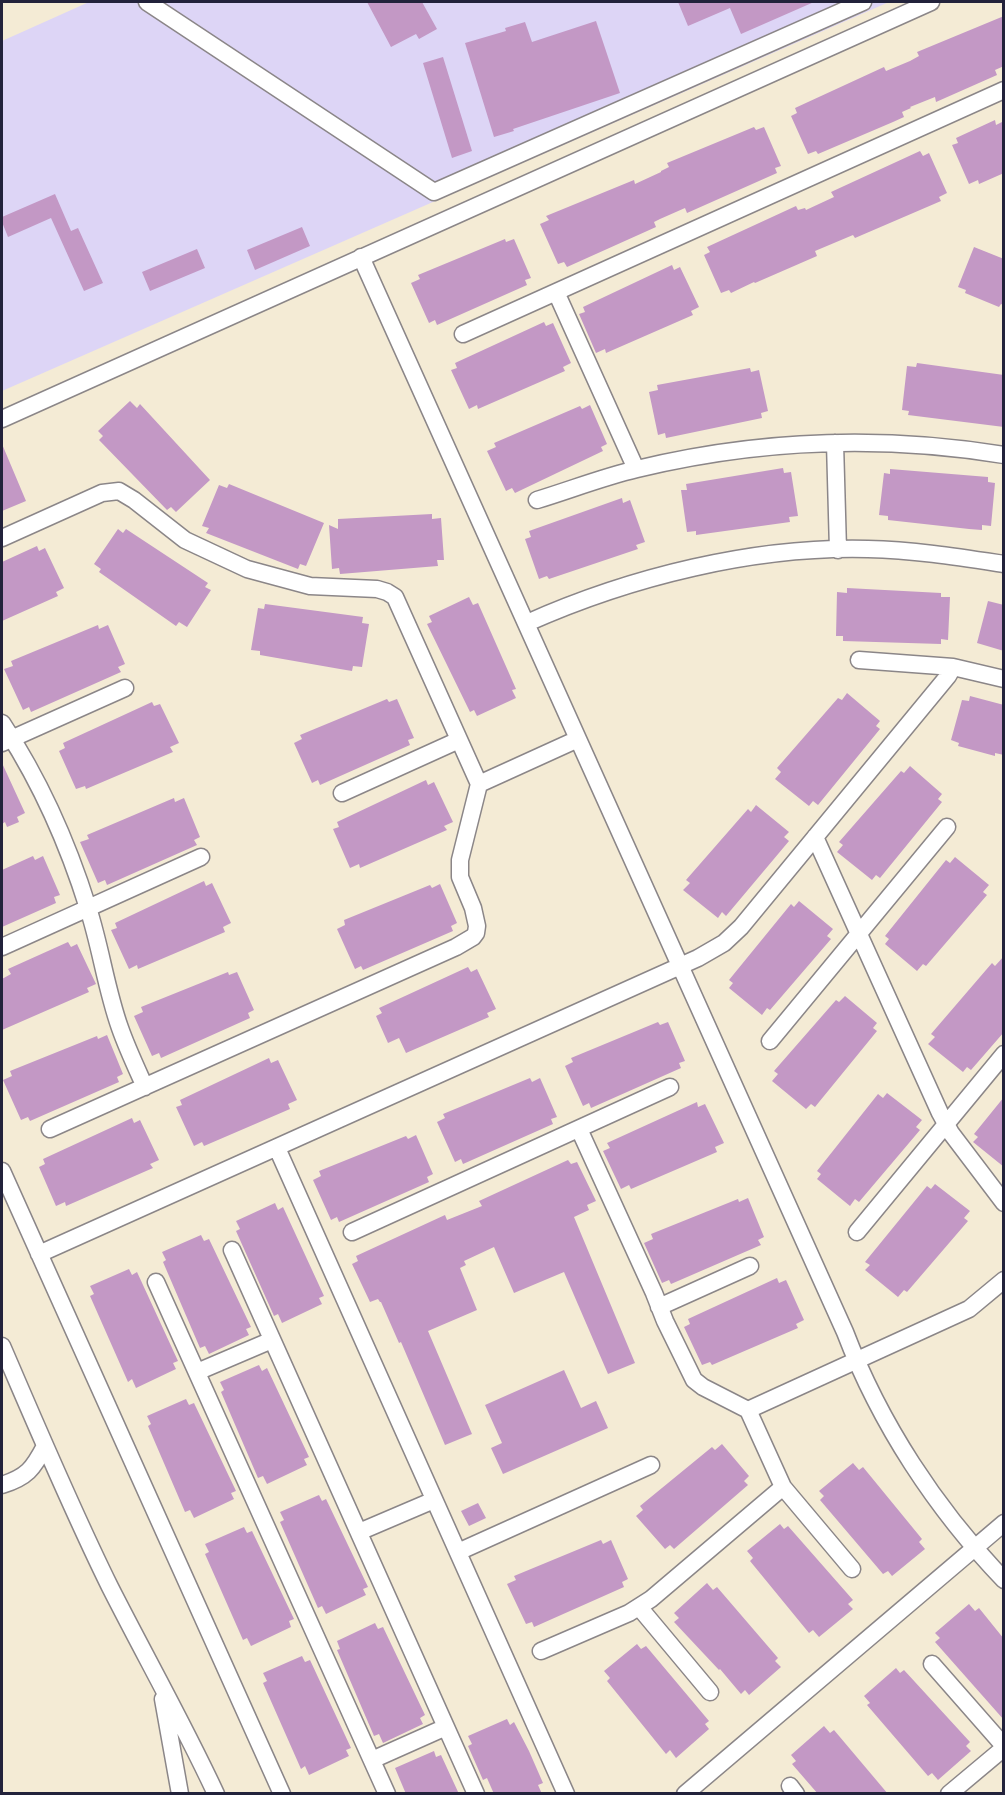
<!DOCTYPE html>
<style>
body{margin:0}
#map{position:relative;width:1005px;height:1795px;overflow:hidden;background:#f4ebd5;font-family:"Gentium Book Plus",serif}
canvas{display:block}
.frame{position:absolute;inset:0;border:3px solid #22223b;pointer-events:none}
</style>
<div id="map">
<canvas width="1005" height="1795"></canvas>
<div class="frame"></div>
</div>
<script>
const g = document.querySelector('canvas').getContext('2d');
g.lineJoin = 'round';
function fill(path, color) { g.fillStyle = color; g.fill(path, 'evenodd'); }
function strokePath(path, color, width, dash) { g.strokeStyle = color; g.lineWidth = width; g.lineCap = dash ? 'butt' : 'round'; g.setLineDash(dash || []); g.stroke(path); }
const built = new Path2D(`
 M89,2h800l-887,389v-350z`);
const building = new Path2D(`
 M367,2h55l15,27 -18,10 -3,-5 -25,13z
 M678,2h136l-73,32 -11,-26 -42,18z
 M1004,16v50l-9,4 2,5 -61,27 -1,-5 -25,10 1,1 -9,4 2,5 -11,5 -75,32 -2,-3 -8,3 -17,-38 6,-3 -2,-5 89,-41 2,4 24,-10 9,-5 -2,-4z
 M596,21l24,72 -107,36 1,2 -20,6 -29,-94 41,-12 -1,-3 20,-6 7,20z
 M443,57l29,94 -20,7 -29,-95z
 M995,120l1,5 8,-4v52l-25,11 -1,-4 -9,4 -17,-39 6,-2 -2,-5z
 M754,127l2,3 8,-3 17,39 -6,2 2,5 -90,40 -2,-5 -25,11 -6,3 2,5 -89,40 -3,-5 -6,2 -18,-40 9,-4 -3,-4 88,-36 1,4 26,-12v-1l8,-4 -2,-4z
 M920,151l3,5 6,-3 18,40 -8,4 2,4 -86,37 -2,-3 -38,16 2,5 -62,27 -1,-1 -23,11 -2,-3 -8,3 -17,-38 6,-3 -3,-5 89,-41 2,4 7,-2 1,2 28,-13 -3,-5z
 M55,194l16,37 7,-3 25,55 -19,8 -33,-73 -43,19 -6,-15v-5z
 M302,227l8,19 -55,24 -8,-20z
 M505,239l1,3 8,-3 17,39 -6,2 2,5 -90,40 -2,-5 -6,3 -18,-40 9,-4 -2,-4z
 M974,247l30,12v46l-3,-1 -2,3 -34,-14 1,-3 -8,-3z
 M197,249l8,19 -55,23 -8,-19z
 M672,265l2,5 6,-3 19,40 -8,4 2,4 -87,38 -1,-4 -9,4 -17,-39 6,-2 -2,-5z
 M544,322l2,4 7,-3 18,40 -8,4 2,4 -87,38 -1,-4 -8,4 -18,-39 6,-2 -2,-5z
 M917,363l87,12v52l-96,-12 1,-4 -7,-1 5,-44 9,1z
 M750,368l1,4 8,-2 9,41 -7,2 1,5 -96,20 -1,-5 -7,2 -9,-43 9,-2 -1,-5z
 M130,401l7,7 3,-4 70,76 -34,32 -5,-5 -4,3 -68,-70 4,-4 -5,-5z
 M590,405l17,39 -6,3 2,4 -88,42 -3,-5 -6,3 -19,-40 9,-4 -2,-4 86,-37 2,3z
 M2,444l24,57 -24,10z
 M783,468l1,5 7,-1 7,44 -9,1 1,5 -94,13v-4l-9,1 -6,-42h6l-1,-6z
 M890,469l98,8v5l7,1 -4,43 -9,-1v5l-13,-1 -81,-9v-4l-9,-1 5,-42 6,1z
 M229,484l95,39 -18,43 -6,-2 -2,5 -92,-36 3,-5 -7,-2 17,-41 8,3z
 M622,498l1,5 7,-3 15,42 -9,3 2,4 -89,30 -2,-3 -8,3 -14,-40 6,-2 -2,-6z
 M432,514v5l9,-1 3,42h-7l1,6 -98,8 -1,-6 -7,1 -3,-44 9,4v-10z
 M118,529l5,4 3,-4 82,54 -3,4 6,3 -24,37 -8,-5 -3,4 -77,-54 2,-3 -7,-5z
 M37,546l2,5 6,-3 19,40 -8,4 2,4 -56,25v-59z
 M847,588l94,5v4h9l-2,43 -7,-1v5l-98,-3v-5h-7l1,-44 10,1z
 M469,597l4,8 5,-2 38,86 -4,1 4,8 -39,18 -3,-6 -4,2 -43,-88 5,-2 -3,-6z
 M988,601l16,4v46l-27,-8z
 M265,604l98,13 -1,6 7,1 -7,43 -9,-1 -1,5 -12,-2 -80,-14v-4l-9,-1 7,-42 6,1z
 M98,625l1,4 9,-4 17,39 -7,3 3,5 -90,40 -2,-5 -6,3 -19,-41 9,-3 -2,-5z
 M847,693l33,28 -4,5 4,3 -62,76 -5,-4 -4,5 -34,-27 6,-7 -4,-4 61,-70 4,2z
 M970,696l34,9v50l-9,-2v3l-37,-10 1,-3 -8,-3 11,-40 7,1z
 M387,699l2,3 8,-3 17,39 -6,2 2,5 -90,40 -2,-5 -6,3 -18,-40 8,-4 -2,-4z
 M152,702l2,4 6,-2 19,39 -9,4 3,5 -87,37 -1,-3 -9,3 -17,-38 6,-3 -2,-5z
 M2,763l23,50 -8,4 2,5 -12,5 -2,-5 -3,2z
 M910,766l32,28 -4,5 4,3 -62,76 -4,-3 -4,5 -35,-28 6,-7 -4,-3 62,-71 3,2z
 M426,780l2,5 6,-3 19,40 -9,4 3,4 -87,38 -1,-4 -9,4 -17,-39 6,-2 -2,-5z
 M174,798l1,4 9,-4 16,39 -6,3 3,5 -90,40 -2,-5 -7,3 -18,-41 9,-3 -2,-4z
 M756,805l33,27 -5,5 5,4 -63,75 -4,-4 -4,6 -35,-28 7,-7 -4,-3 62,-71 3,3z
 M33,856l2,4 8,-4 17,39 -6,2 2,6 -54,24v-57z
 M955,857l34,28 -6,7 4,3 -61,71 -3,-2 -6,7 -32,-27 4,-5 -4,-3 61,-76 4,3z
 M204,881l2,5 6,-3 19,40 -8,4 2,5 -87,37 -1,-4 -8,4 -18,-39 6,-2 -2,-5z
 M440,884l17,39 -6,3 2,5 -90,39 -2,-4 -6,3 -18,-40 8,-4 -1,-5 86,-35 2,3z
 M799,901l34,28 -6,7 4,3 -61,71 -3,-2 -5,7 -33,-27 4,-5 -4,-3 62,-76 3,3z
 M68,942l3,5 6,-3 19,40 -9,4 2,4 -87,38v-51l9,-5 -3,-5z
 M1004,956v76l-33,38 -4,-3 -4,5 -35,-28 7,-7 -4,-3 61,-71 3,3z
 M468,967l3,5 6,-3 19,40 -9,4 2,4 -83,36 -7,-15 -11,5 -12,-27 6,-3 -3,-5z
 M228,972l1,3 8,-3 17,38 -6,3 2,5 -89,40 -2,-5 -7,3 -18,-40 9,-4 -2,-5z
 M845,996l32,27 -4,5 4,3 -62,76 -4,-3 -5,5 -34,-28 6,-7 -4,-3 62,-71 3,2z
 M658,1022l2,3 8,-3 17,39 -6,2 2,5 -90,40 -2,-5 -6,3 -18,-40 8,-4 -2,-4z
 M107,1035l16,39 -6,3 2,5 -89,39 -2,-4 -7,3 -18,-40 9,-4 -2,-5 87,-35 1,3z
 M269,1058l2,5 7,-3 19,40 -9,4 2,5 -86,37 -2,-4 -8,4 -18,-39 6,-2 -2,-5z
 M530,1078l2,4 8,-4 17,39 -6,2 2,5 -90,40 -2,-5 -6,3 -18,-40 8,-4 -2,-4z
 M887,1093l35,27 -6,7 4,3 -61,72 -4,-3 -5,7 -33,-27 4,-5 -4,-3 61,-77 5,4z
 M1004,1097v70l-31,-25 5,-5 -4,-3z
 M697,1102l1,5 7,-3 19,39 -9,4 2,5 -86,37 -2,-4 -8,4 -18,-38 7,-3 -3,-5z
 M132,1118l2,5 6,-3 19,40 -9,4 3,4 -87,38 -1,-4 -9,4 -17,-39 6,-3 -2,-5z
 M416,1135l17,39 -6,3 2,5 -90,40 -2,-5 -6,3 -18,-40 8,-4 -2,-5 87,-35 2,3z
 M568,1160l3,4 6,-2 19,39 -9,4 2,5 -15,7 61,146 -27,11 -44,-102 -50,21 -20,-46 -30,14 2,4 -6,3 17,42 -49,21 44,103 -27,11 -44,-103 -2,1 -18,-41h-1l-2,-3 -8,3 -18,-38 6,-3 -2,-5 89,-41 2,5 35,-14 -3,-5z
 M935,1184l35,27 -6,7 4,3 -61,71 -3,-2 -6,7 -33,-27 5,-5 -5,-3 62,-76 4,3z
 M748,1198l16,39 -6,3 3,5 -90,39 -2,-4 -7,3 -18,-40 9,-4 -2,-5 87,-35 1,3z
 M275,1203l3,7 5,-3 41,89 -5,2 3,6 -40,19 -4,-9 -4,2 -38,-85 4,-2 -4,-8z
 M201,1235l3,6 5,-2 42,88 -5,2 3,6 -40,19 -4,-8 -5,2 -37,-86 3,-2 -4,-8z
 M129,1269l3,6 5,-3 41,89 -5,2 3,6 -40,19 -4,-9 -4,3 -38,-86 4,-2 -4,-8z
 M777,1278l2,5 7,-3 18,40 -8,4 2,4 -86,37 -2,-3 -8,3 -18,-38 6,-3 -2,-5z
 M259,1365l3,6 5,-3 42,89 -5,2 3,6 -40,19 -4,-8 -5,2 -37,-86 3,-2 -4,-8z
 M564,1370l17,38 15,-7 12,27 -105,46 -12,-26 11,-5 -17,-38z
 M186,1399l3,6 5,-2 42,88 -5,2 3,6 -40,19 -4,-8 -5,2 -37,-86 3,-2 -4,-8z
 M722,1444l27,32 -5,5 4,4 -74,64 -4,-4 -5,4 -29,-33 7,-6 -3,-4 72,-59 3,3z
 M853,1463l6,7 4,-3 59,72 -3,3 6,7 -33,27 -4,-5 -5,3 -63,-74 4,-4 -5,-5z
 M319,1495l3,6 4,-2 42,88 -5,2 3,6 -40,19 -4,-8 -4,2 -38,-86 4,-2 -4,-8z
 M478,1503l8,15 -17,8 -8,-15z
 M780,1524l4,5 4,-3 65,74 -5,4 5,5 -34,28 -6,-7 -4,3 -59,-72 3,-3 -6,-7z
 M244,1527l3,6 5,-2 42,88 -5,2 2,6 -40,19 -4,-8 -4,2 -38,-86 4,-2 -4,-8z
 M601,1540l2,4 8,-4 17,39 -6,3 2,5 -90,40 -2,-5 -6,2 -19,-40 9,-4 -2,-4z
 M707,1583l6,7 4,-3 61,71 -3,3 6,6 -32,28 -4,-5 -4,4 -21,-25 -1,1 -45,-48 5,-4 -5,-5z
 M969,1604l6,7 4,-3 25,31v81l-69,-78 5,-4 -5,-5z
 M375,1623l3,6 5,-2 42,88 -5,3 3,6 -40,19 -4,-9 -5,2 -37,-86 3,-1 -3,-8z
 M637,1644l4,5 5,-3 63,75 -4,3 4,5 -33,29 -6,-8 -4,4 -59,-73 3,-3 -6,-7z
 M302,1656l3,6 5,-2 41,88 -5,2 3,6 -40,19 -4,-9 -4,3 -38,-86 4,-2 -4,-8z
 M896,1668l4,5 4,-3 66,72 -4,4 5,5 -33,29 -6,-7 -4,3 -61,-71 3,-2 -6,-7z
 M507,1719l3,6 4,-3 15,29 14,32 -5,2 4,9h-48l-7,-16 -4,2 -15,-34 4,-2 -4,-8z
 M824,1726l6,7 4,-3 54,64h-70l-26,-30 4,-3 -5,-6z
 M434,1751l2,6 5,-2 18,39h-53l-11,-26z`);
const minor = new Path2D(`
 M147,2l287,190 429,-190
 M361,257l484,1075c35,92 91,177 159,248
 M556,292l80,177
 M463,334l541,-244
 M2,419l929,-417
 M835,443l3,107
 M537,500c33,-10 66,-23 100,-31 120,-29 245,-34 367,-14
 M2,538l100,-45 17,-2 15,9 51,40 62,29 63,17 67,3 10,3 8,5 84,187 -19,76v17l13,31 4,18 -1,7 -3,4 -17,10 -406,182
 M527,623c103,-46 227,-77 341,-74 46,1 90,8 136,15
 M859,660l94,7 51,12
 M2,723c37,56 66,121 86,185 13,40 18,81 32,120 7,20 16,39 25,59
 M2,743l123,-55
 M479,784l99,-45
 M342,793l117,-53
 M815,837l125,276 11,20 53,70
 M2,947l199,-90
 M770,1041l177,-214
 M579,1129l75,164 11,28 29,59 9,7 45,23 35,77 69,82
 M277,1148l289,646
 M2,1171l280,623
 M352,1232l318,-145
 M857,1232l147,-178
 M232,1250l244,544
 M39,1254l659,-296 26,-15 17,-16 207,-251 5,-9
 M156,1282l231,512
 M659,1307l91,-41
 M2,1346c35,81 69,162 108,241 35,69 73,136 106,207
 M197,1372l75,-32
 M748,1410l221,-101 35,-29
 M2,1485c25,-8 31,-16 43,-39
 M359,1532l75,-32
 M458,1552l193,-87
 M639,1607l71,85
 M541,1651l88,-38 22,-14 132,-112
 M932,1664l72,82
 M163,1699l17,95
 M372,1760l74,-33
 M790,1786l6,8
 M685,1794l319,-271
 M949,1794l55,-46`);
fill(built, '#ddd5f6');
fill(building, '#c398c5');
strokePath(minor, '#8b8688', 19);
strokePath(minor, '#fff', 16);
</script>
